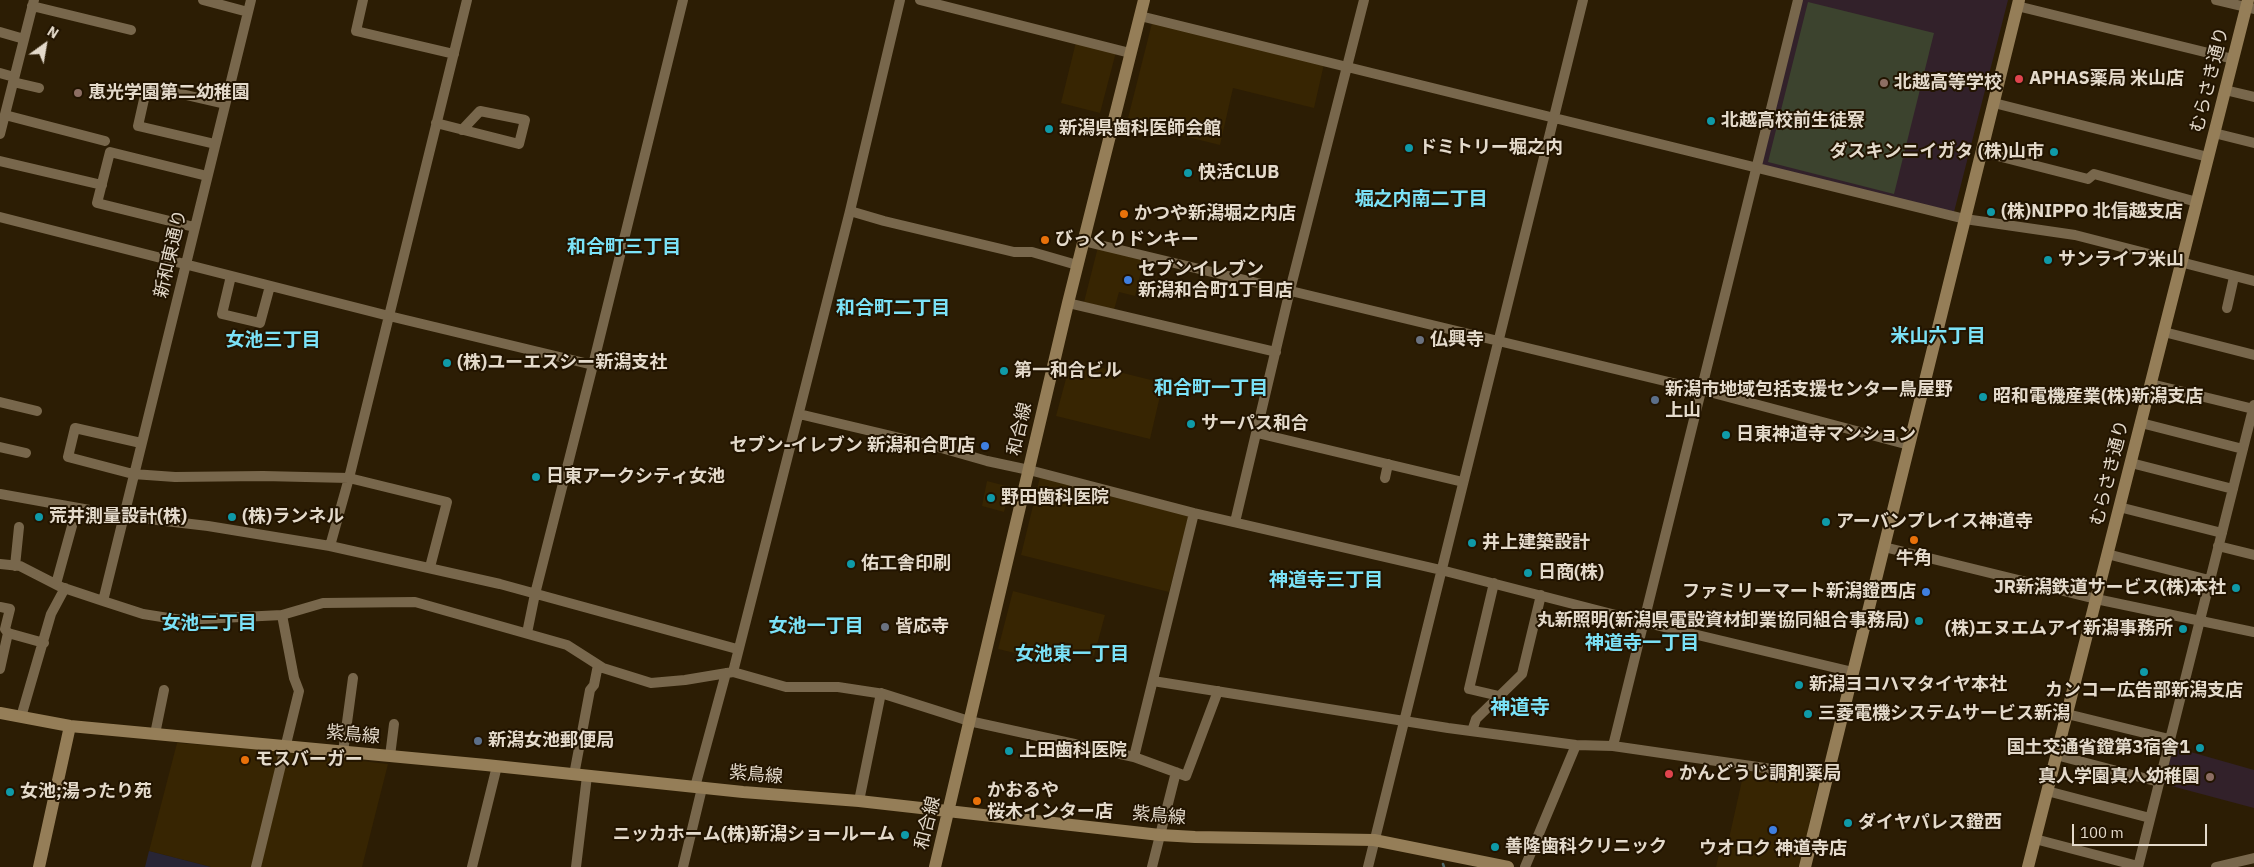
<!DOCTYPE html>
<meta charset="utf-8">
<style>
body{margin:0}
#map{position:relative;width:2254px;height:867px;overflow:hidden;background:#2c1d04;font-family:"IBM Plex Sans",sans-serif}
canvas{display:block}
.north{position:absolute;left:20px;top:20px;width:50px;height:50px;-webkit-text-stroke:4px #221400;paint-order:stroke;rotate:32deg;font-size:14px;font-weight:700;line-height:20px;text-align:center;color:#e4dacb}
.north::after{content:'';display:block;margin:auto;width:18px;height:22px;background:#e4dacb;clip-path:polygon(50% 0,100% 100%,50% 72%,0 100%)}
.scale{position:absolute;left:2072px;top:824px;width:135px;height:22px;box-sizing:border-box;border:2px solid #e4dacb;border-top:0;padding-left:6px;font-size:15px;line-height:18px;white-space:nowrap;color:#e4dacb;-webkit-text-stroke:4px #221400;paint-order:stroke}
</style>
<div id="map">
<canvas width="2254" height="867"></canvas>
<div class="north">N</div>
<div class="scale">100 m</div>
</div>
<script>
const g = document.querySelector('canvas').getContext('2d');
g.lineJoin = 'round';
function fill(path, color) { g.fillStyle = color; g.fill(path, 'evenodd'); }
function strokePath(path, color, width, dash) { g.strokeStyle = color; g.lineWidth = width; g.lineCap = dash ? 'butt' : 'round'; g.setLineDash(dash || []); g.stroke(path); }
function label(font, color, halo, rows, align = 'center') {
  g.font = font + ' "IBM Plex Sans","Noto Sans JP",sans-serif'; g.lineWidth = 4; g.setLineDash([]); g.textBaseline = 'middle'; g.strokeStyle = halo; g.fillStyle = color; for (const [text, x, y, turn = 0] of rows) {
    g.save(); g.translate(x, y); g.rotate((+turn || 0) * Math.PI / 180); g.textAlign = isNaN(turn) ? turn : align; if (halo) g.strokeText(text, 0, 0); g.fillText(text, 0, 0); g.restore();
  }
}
const built = new Path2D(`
 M1152,23l172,41 -10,44 -81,-20 -13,57 -93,-23z
 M1076,42l40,10 -16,61 -39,-10z
 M1098,247l46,12 -9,37 -16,-4 -5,18 -30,-8z
 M1071,360l92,23 -13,56 -94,-23z
 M1040,477l149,37 -20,78 -148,-37z
 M987,481l23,6 -6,25 -22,-6z
 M1013,591l92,24 -11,41 -24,-6 -5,15 -67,-16z
 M177,743l70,5 141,16 -26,103h-151l-62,-16z
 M1745,767l73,17 -18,83h-84l6,-25 6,1z`);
const industrial = new Path2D(`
 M149,851l62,16h-66z`);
const education = new Path2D(`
 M1802,0h206l-54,212 -194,-46z
 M2173,747l81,23v38l-90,-24z`);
const green = new Path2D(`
 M1808,2l126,31 -40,161 -126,-32z`);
const stream = new Path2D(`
 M1443,864l1,3`);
const street = new Path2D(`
 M203,0l45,12
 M363,0l-7,31 98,23
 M920,0l210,53
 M2216,0l38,9
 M32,6l99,24
 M2017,6l216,53
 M1140,16l825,203 110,16 179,46
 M0,32l24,7
 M0,73l14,4
 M13,82l26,6
 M2225,90l29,7
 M1994,103l214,54
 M5,115l100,26
 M436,123l83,21 6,-24 -45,-9 -18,19
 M2214,133l40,10
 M0,134l34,-134
 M215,144l-77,-18 9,-40 78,18
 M1982,152l106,27 6,-5 103,28
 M0,161l102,24
 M850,211l34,10 130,31h18l45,13
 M0,217l389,99 204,49
 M194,227l-97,-24 13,-51 97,24
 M1083,241l619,149 207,55
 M231,276l-9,38 38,9 10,-37
 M1068,303l208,49
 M2227,308l7,-31
 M2164,332l90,23
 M2151,384l102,25
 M0,402l37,9
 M799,414l139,33 49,14 42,9 165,43 247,57 202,52 210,50
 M2141,423l102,26
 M1257,433l206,49
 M141,443l-66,-15 -7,29 65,17 42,3 88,-1 86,2 98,24 -17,65
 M0,447l26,6
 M2131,463l102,26
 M1385,478l3,-14
 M0,494l123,22 85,10 122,20 170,38 237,65
 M2119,507l103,26
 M1235,522l55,-232 74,-290
 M330,546l19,-68 118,-478
 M2218,546l36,9
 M1884,547l212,52 158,33
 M2107,554l102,26
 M0,564l20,2 41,21 42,14 40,13 38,6 101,-5 41,-12 92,-1 152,43 36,23 48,15 34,-3 48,-8 53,15h52l46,7 85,27 165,36 52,19 32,-85
 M15,566l4,-39
 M1494,583l-25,106 30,7
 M56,584l16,-58
 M103,601l148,-601
 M0,607l10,2 -5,20 3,4
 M527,633l8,-39 58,-229 90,-365
 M0,669l8,-36 36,10
 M733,672l117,-461 50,-211
 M1153,681l295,47 128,17 37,1 214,31
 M2067,714l102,25
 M21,717l30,-103 14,-26
 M1472,731l4,-12 46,-45 19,-79
 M155,734l9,-44
 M1613,746l185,-746
 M343,752l10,-74
 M2056,755l103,27
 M390,756l4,-32
 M1134,757l60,-244
 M574,775l16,-85 4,-5 4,-20
 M695,787l31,-114
 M2047,791l103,27
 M859,801l22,-108
 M2035,839l103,27
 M256,867l43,-176 -5,-13 -12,-63
 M472,867l25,-101
 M576,867l11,-91
 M683,867l19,-79
 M1152,867l24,-95
 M1368,867l215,-867
 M1525,867l51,-122
 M2138,867l116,-462
 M2216,867l38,-9`);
const secondary = new Path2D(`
 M0,713l70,13 416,39 257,27 116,9 301,34 35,2 179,3 134,27
 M39,867l31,-141
 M935,867l133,-564 76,-303
 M1805,867l214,-867
 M2028,867l220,-867`);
const markers = [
 [2019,79,5,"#e0444e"],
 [1884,83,5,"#8d6e63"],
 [78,93,5,"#8d6e63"],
 [1711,121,5,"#0f9aa8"],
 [1049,129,5,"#0f9aa8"],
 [1409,148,5,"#0f9aa8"],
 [2054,152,5,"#0f9aa8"],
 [1188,173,5,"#0f9aa8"],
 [1991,212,5,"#0f9aa8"],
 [1124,214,5,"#e8710a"],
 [1045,240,5,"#e8710a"],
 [2048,260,5,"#0f9aa8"],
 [1128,280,5,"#3f7fe0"],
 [1420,340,5,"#6b7280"],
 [447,363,5,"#0f9aa8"],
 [1004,371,5,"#0f9aa8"],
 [1983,397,5,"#0f9aa8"],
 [1655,400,5,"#5c6f8a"],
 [1191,424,5,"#0f9aa8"],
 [1726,435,5,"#0f9aa8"],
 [985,446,5,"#3f7fe0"],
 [536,477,5,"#0f9aa8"],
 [991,498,5,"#0f9aa8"],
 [39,517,5,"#0f9aa8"],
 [232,517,5,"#0f9aa8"],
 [1826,522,5,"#0f9aa8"],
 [1914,540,5,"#e8710a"],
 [1472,543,5,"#0f9aa8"],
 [851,564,5,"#0f9aa8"],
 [1528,573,5,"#0f9aa8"],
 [2236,588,5,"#0f9aa8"],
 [1926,592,5,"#3f7fe0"],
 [1919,621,5,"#0f9aa8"],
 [885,627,5,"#6b7280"],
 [2183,629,5,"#0f9aa8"],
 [2144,672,5,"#0f9aa8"],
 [1799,685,5,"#0f9aa8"],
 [1808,714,5,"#0f9aa8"],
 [478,741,5,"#5c6f8a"],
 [2200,748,5,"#0f9aa8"],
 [1009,751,5,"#0f9aa8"],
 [245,760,5,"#e8710a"],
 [1669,774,5,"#e0444e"],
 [2210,777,5,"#8d6e63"],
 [10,792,5,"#0f9aa8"],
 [977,801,5,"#e8710a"],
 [1848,823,5,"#0f9aa8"],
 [1773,830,5,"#3f7fe0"],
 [905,835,5,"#0f9aa8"],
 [1495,847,5,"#0f9aa8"]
];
const poiNames = [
 ["APHAS薬局 米山店",2029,79],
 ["北越高等学校",1894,83],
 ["恵光学園第二幼稚園",88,93],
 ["北越高校前生徒寮",1721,121],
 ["新潟県歯科医師会館",1059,129],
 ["ドミトリー堀之内",1419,148],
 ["ダスキンニイガタ (株)山市",2044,152,"right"],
 ["快活CLUB",1198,173],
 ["(株)NIPPO 北信越支店",2001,212],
 ["かつや新潟堀之内店",1134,214],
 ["びっくりドンキー",1055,240],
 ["サンライフ米山",2058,260],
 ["セブンイレブン",1138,270],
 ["新潟和合町1丁目店",1138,291],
 ["仏興寺",1430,340],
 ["(株)ユーエスシー新潟支社",457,363],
 ["第一和合ビル",1014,371],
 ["新潟市地域包括支援センター鳥屋野",1665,390],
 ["上山",1665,411],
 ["昭和電機産業(株)新潟支店",1993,397],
 ["サーパス和合",1201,424],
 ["日東神道寺マンション",1736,435],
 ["セブン-イレブン 新潟和合町店",975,446,"right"],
 ["日東アークシティ女池",546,477],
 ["野田歯科医院",1001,498],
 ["荒井測量設計(株)",49,517],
 ["(株)ランネル",242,517],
 ["アーバンプレイス神道寺",1836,522],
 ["井上建築設計",1482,543],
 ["牛角",1914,559,"center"],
 ["佑工舎印刷",861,564],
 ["日商(株)",1538,573],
 ["JR新潟鉄道サービス(株)本社",2226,588,"right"],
 ["ファミリーマート新潟鐙西店",1916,592,"right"],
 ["丸新照明(新潟県電設資材卸業協同組合事務局)",1909,621,"right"],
 ["皆応寺",895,627],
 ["(株)エヌエムアイ新潟事務所",2173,629,"right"],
 ["新潟ヨコハマタイヤ本社",1809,685],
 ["カンコー広告部新潟支店",2144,691,"center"],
 ["三菱電機システムサービス新潟",1818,714],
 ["新潟女池郵便局",488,741],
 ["国土交通省鐙第3宿舎1",2190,748,"right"],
 ["上田歯科医院",1019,751],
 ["モスバーガー",255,760],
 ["かんどうじ調剤薬局",1679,774],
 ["真人学園真人幼稚園",2200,777,"right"],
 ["かおるや",987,791],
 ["桜木インター店",987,812],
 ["女池;湯ったり苑",20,792],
 ["ダイヤパレス鐙西",1858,823],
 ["ニッカホーム(株)新潟ショールーム",895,835,"right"],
 ["善隆歯科クリニック",1505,847],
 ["ウオロク 神道寺店",1773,849,"center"]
];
const streetNames = [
 ["むらさき通り",2210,80,-76],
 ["新和東通り",171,254,-77],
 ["和合線",1020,429,-77],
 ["むらさき通り",2110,473,-76],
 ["紫鳥線",353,735,5],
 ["紫鳥線",756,775,5],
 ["紫鳥線",1159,816,5],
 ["和合線",928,823,-76]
];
const neighbourhoodNames = [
 ["堀之内南二丁目",1421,200],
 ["和合町三丁目",624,248],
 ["和合町二丁目",893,309],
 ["米山六丁目",1938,337],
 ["女池三丁目",273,341],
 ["和合町一丁目",1211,389],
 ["神道寺三丁目",1326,581],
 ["女池二丁目",209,624],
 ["女池一丁目",816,627],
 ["神道寺一丁目",1642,644],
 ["女池東一丁目",1072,655]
];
const quarterNames = [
 ["神道寺",1520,708]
];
fill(built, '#372502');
fill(industrial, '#282535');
fill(education, '#32212a');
fill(green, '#3c432e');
strokePath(stream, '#506b6d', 2.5);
strokePath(street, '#78674c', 10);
strokePath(secondary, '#957e58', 12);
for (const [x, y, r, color] of markers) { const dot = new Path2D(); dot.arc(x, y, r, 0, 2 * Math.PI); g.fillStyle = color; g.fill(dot); strokePath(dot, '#221400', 2); }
label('bold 18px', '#e4dacb', '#221400', poiNames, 'left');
label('18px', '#e4dacb', '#221400', streetNames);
label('bold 19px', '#7be2f7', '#221400', neighbourhoodNames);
label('bold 20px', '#7be2f7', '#221400', quarterNames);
</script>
